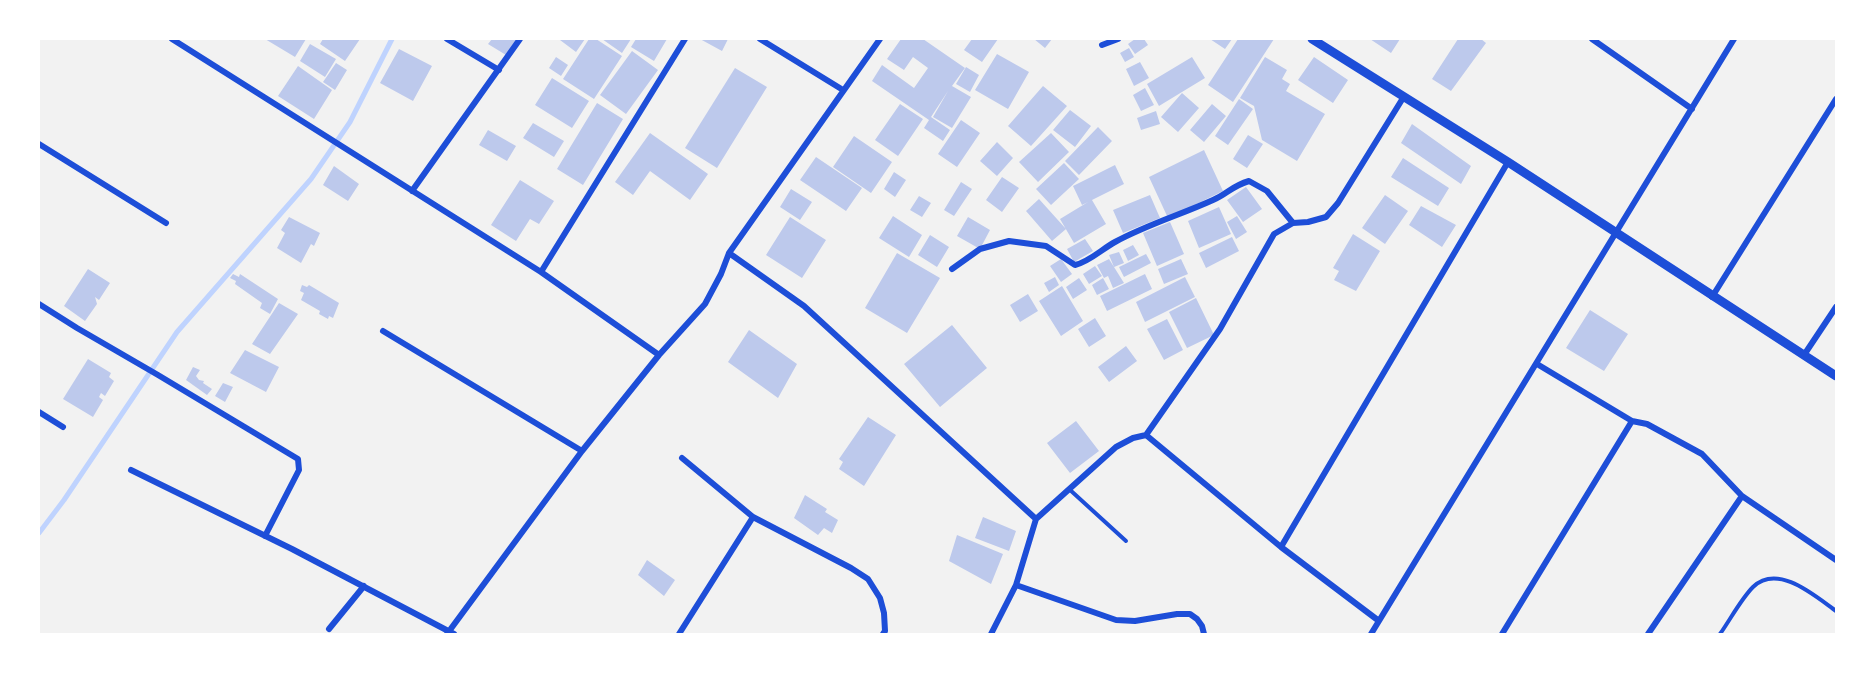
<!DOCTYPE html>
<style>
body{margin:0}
#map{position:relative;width:1875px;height:673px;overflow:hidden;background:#f2f2f2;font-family:Literata,serif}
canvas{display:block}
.frame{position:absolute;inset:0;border:40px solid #fff;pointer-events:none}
</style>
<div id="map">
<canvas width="1875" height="673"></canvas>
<div class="frame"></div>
</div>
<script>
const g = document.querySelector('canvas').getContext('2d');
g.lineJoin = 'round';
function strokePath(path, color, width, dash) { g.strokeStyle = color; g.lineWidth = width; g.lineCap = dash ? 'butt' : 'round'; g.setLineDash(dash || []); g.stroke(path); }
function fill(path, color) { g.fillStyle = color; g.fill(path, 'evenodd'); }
const stream = new Path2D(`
 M39,533l25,-33 113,-168 134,-153 39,-57 42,-83`);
const building = new Path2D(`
 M265,39h41l-11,18z
 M323,39h37l-15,22 -25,-17z
 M492,39h25l-11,16 -18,-11z
 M561,39h24l-9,13 -16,-12z
 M589,39h7l26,17 -28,43 -31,-20z
 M602,39h29l-9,14z
 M636,39h31l-13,22 -23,-14z
 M700,39h28l-6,12z
 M901,39h22l42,29 -13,18 19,11 -19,31 -19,-11 15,-26 -17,26 19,13 -7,11 -19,-13 5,-8 -57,-39 10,-16 32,23 14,-20 -15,-11 -9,13 -17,-11z
 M972,39h26l-16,23 -18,-12z
 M1034,39h18l-7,9z
 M1135,39h9l4,6 -13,9 -7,-10z
 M1210,39h22l-7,10z
 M1238,39h36l-41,63 -25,-17z
 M1370,39h30l-9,14z
 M1458,39h23l5,4 -35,48 -19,-12z
 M310,44l26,15 -11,18 -25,-16z
 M1129,48l5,9 -9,5 -5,-9z
 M399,49l33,17 -19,35 -33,-18z
 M632,51l26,19 -32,44 -26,-19z
 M997,54l32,18 -21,37 -33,-19z
 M556,57l12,8 -7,11 -12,-8z
 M1192,57l13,21 -46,28 -12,-22z
 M1265,57l22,13 -5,9 8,5 -4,7 39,23 -28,47 -35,-21 -8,-34 -14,-8z
 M1314,57l34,23 -15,23 -35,-23z
 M1140,62l9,16 -15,8 -8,-17z
 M336,63l11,7 -12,20 -12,-8z
 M298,66l34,24 -18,29 -36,-23z
 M966,67l13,8 -9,17 -14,-8z
 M735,68l32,19 -50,81 -32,-20z
 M552,78l37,23 -17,27 -37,-23z
 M1043,86l24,20 -36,40 -23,-20z
 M1145,88l9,17 -13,6 -8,-16z
 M1182,93l17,15 -21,24 -17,-15z
 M1239,99l14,10 -25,36 -13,-9z
 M597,103l26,16 -40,66 -26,-16z
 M900,104l23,15 -25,37 -23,-16z
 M1212,104l14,12 -22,26 -14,-12z
 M1070,110l21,16 -16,21 -22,-17z
 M1156,111l4,13 -19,6 -4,-12z
 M961,120l19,13 -23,34 -19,-13z
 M533,123l31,18 -10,16 -31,-19z
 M1412,124l59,42 -10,18 -60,-41z
 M1098,127l14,14 -33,34 -14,-14z
 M488,130l28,16 -9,15 -28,-16z
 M650,133l58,41 -18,26 -40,-29 -17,24 -18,-13z
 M1051,133l18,19 -31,30 -19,-20z
 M1248,135l15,9 -16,24 -14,-9z
 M854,136l38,26 -21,31 -38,-26z
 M997,142l16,16 -16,18 -17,-15z
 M1204,150l19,41 -55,27 -19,-41z
 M816,157l46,31 -16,23 -46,-31z
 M1403,158l46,30 -11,18 -47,-29z
 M1064,163l15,16 -28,26 -15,-16z
 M1115,165l9,19 -32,16 14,24 -32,19 -14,-24 28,-17 -6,3 -9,-19z
 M334,166l25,18 -11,17 -25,-16z
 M894,172l12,8 -11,17 -11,-8z
 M1002,177l17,11 -17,24 -16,-12z
 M520,180l34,21 -15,23 -9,-5 -14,22 -25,-16z
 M961,182l11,7 -18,27 -10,-6z
 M1246,187l16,22 -19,13 -16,-22z
 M791,189l21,13 -12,18 -20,-13z
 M1150,195l10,23 -37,15 -10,-23z
 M1385,195l23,16 -23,33 -23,-16z
 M919,196l12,7 -9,14 -12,-7z
 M1039,199l27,30 -14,12 -26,-30z
 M1421,206l35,19 -14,22 -33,-22z
 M1219,207l12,27 -32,14 -11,-27z
 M893,216l29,19 -13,22 -30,-19z
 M1237,216l10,16 -11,7 -9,-17z
 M289,217l31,16 -6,13 -3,-2 -10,19 -24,-15 8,-15 -4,-3z
 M790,217l36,23 -24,38 -36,-23z
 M968,217l22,13 -10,19 -23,-13z
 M1170,222l14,32 -27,12 -14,-33z
 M1353,234l27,17 -24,40 -22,-11 5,-9 -6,-3z
 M930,235l19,12 -12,20 -19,-12z
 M1232,237l7,14 -33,17 -7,-15z
 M1085,239l8,12 -19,11 -7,-13z
 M1133,245l6,10 -11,6 -5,-11z
 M1119,252l5,11 -10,4 -5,-12z
 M897,253l43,25 -33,55 -42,-25z
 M1146,254l5,9 -27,14 -5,-10z
 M1061,259l11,15 -11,8 -11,-16z
 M1109,259l15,24 -11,5 -5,-12 -4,2 -7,-13z
 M1181,259l7,15 -24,10 -6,-15z
 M1095,266l7,10 -13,8 -6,-10z
 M88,269l22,14 -11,17 -4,-3 2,7 -12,17 -21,-15z
 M233,274l6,3 1,-3 38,25 -8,15 -10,-6 2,-5 -27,-19 1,-3 -6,-3z
 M1145,274l7,15 -45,22 -7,-15z
 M1055,277l4,8 -10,7 -5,-9z
 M1185,277l10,20 -50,25 -9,-20z
 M1079,278l8,12 -14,9 -7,-12z
 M1103,278l6,11 -12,6 -5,-10z
 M302,285l5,2 2,-2 30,18 -6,15 -4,-2 -1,3 -9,-5 1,-3 -19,-11 3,-7 -4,-2z
 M1062,286l21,35 -22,15 -22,-35z
 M1028,294l10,17 -18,11 -10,-17z
 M1196,298l18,37 -27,13 -18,-36z
 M279,303l19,11 -28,40 -18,-10z
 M1590,310l38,24 -24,37 -38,-23z
 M1095,318l11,18 -17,11 -11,-18z
 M1167,319l16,31 -19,10 -17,-31z
 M952,325l35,43 -47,39 -36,-43z
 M749,330l48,34 -19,34 -50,-36z
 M1126,346l11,15 -28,21 -11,-15z
 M245,350l34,17 -13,25 -36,-19z
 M88,359l23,14 -2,4 5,4 -9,15 -4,-3 -2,4 4,3 -10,17 -30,-18z
 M193,367l7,3 -4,6 3,4 5,1 -1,2 9,6 -5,6 -21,-15z
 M223,383l10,4 -8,15 -10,-6z
 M868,417l28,18 -32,51 -25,-17 4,-7 -4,-3z
 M1076,421l23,30 -29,22 -23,-30z
 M805,495l22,14 -2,3 13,8 -6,13 -8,-5 -6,7 -24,-17z
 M983,517l33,14 -7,20 -34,-13z
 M957,535l46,19 -12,30 -42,-23z
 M647,560l28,20 -11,16 -26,-21z`);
const service = new Path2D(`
 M1069,489l57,52
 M1720,634c10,-14 21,-35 33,-47 25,-24 62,9 83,24`);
const minor = new Path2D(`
 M172,39l369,233 118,83
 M447,39l52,31
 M760,39l83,51
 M1592,39l100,70
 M1102,45l16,-6
 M39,144l127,79
 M412,191l108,-152
 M729,253l75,53 232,213
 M952,269l28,-20 29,-8 37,5 29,19c14,-3 27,-16 40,-23 31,-17 65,-27 98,-42 14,-6 19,-14 36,-19l18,10 26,32
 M541,272l144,-233
 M1712,297l124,-198
 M39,304l38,24 81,47 140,84 1,11 -34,66
 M383,331l199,120
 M1804,355l32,-48
 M1537,364l95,57 15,3 55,30 40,42 94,64
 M39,412l24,15
 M1146,435l135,112 98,74
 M682,458l71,59 98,51 17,11 12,19 4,15 1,18 -2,3
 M131,470l161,79 162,85
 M1281,547l227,-385
 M1016,585l100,35 19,1 42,-7h13l7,5 5,7 2,8
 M329,629l35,-43
 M447,634l135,-183 77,-96 46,-51 16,-30 8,-21 151,-214
 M679,634l74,-117
 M991,634l25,-49 20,-66 80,-72 17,-9 13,-3 74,-106 54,-95 19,-11 15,-1 18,-5 12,-14 65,-105
 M1371,634l363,-595
 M1502,634l130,-213
 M1648,634l94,-138`);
const tertiary = new Path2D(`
 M1312,39l196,123 328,214`);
strokePath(stream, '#bfd3fe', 5);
fill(building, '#bdc9ec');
strokePath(service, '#1d4ed8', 4);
strokePath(minor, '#1d4ed8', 6);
strokePath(tertiary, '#1d4ed8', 9);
</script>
